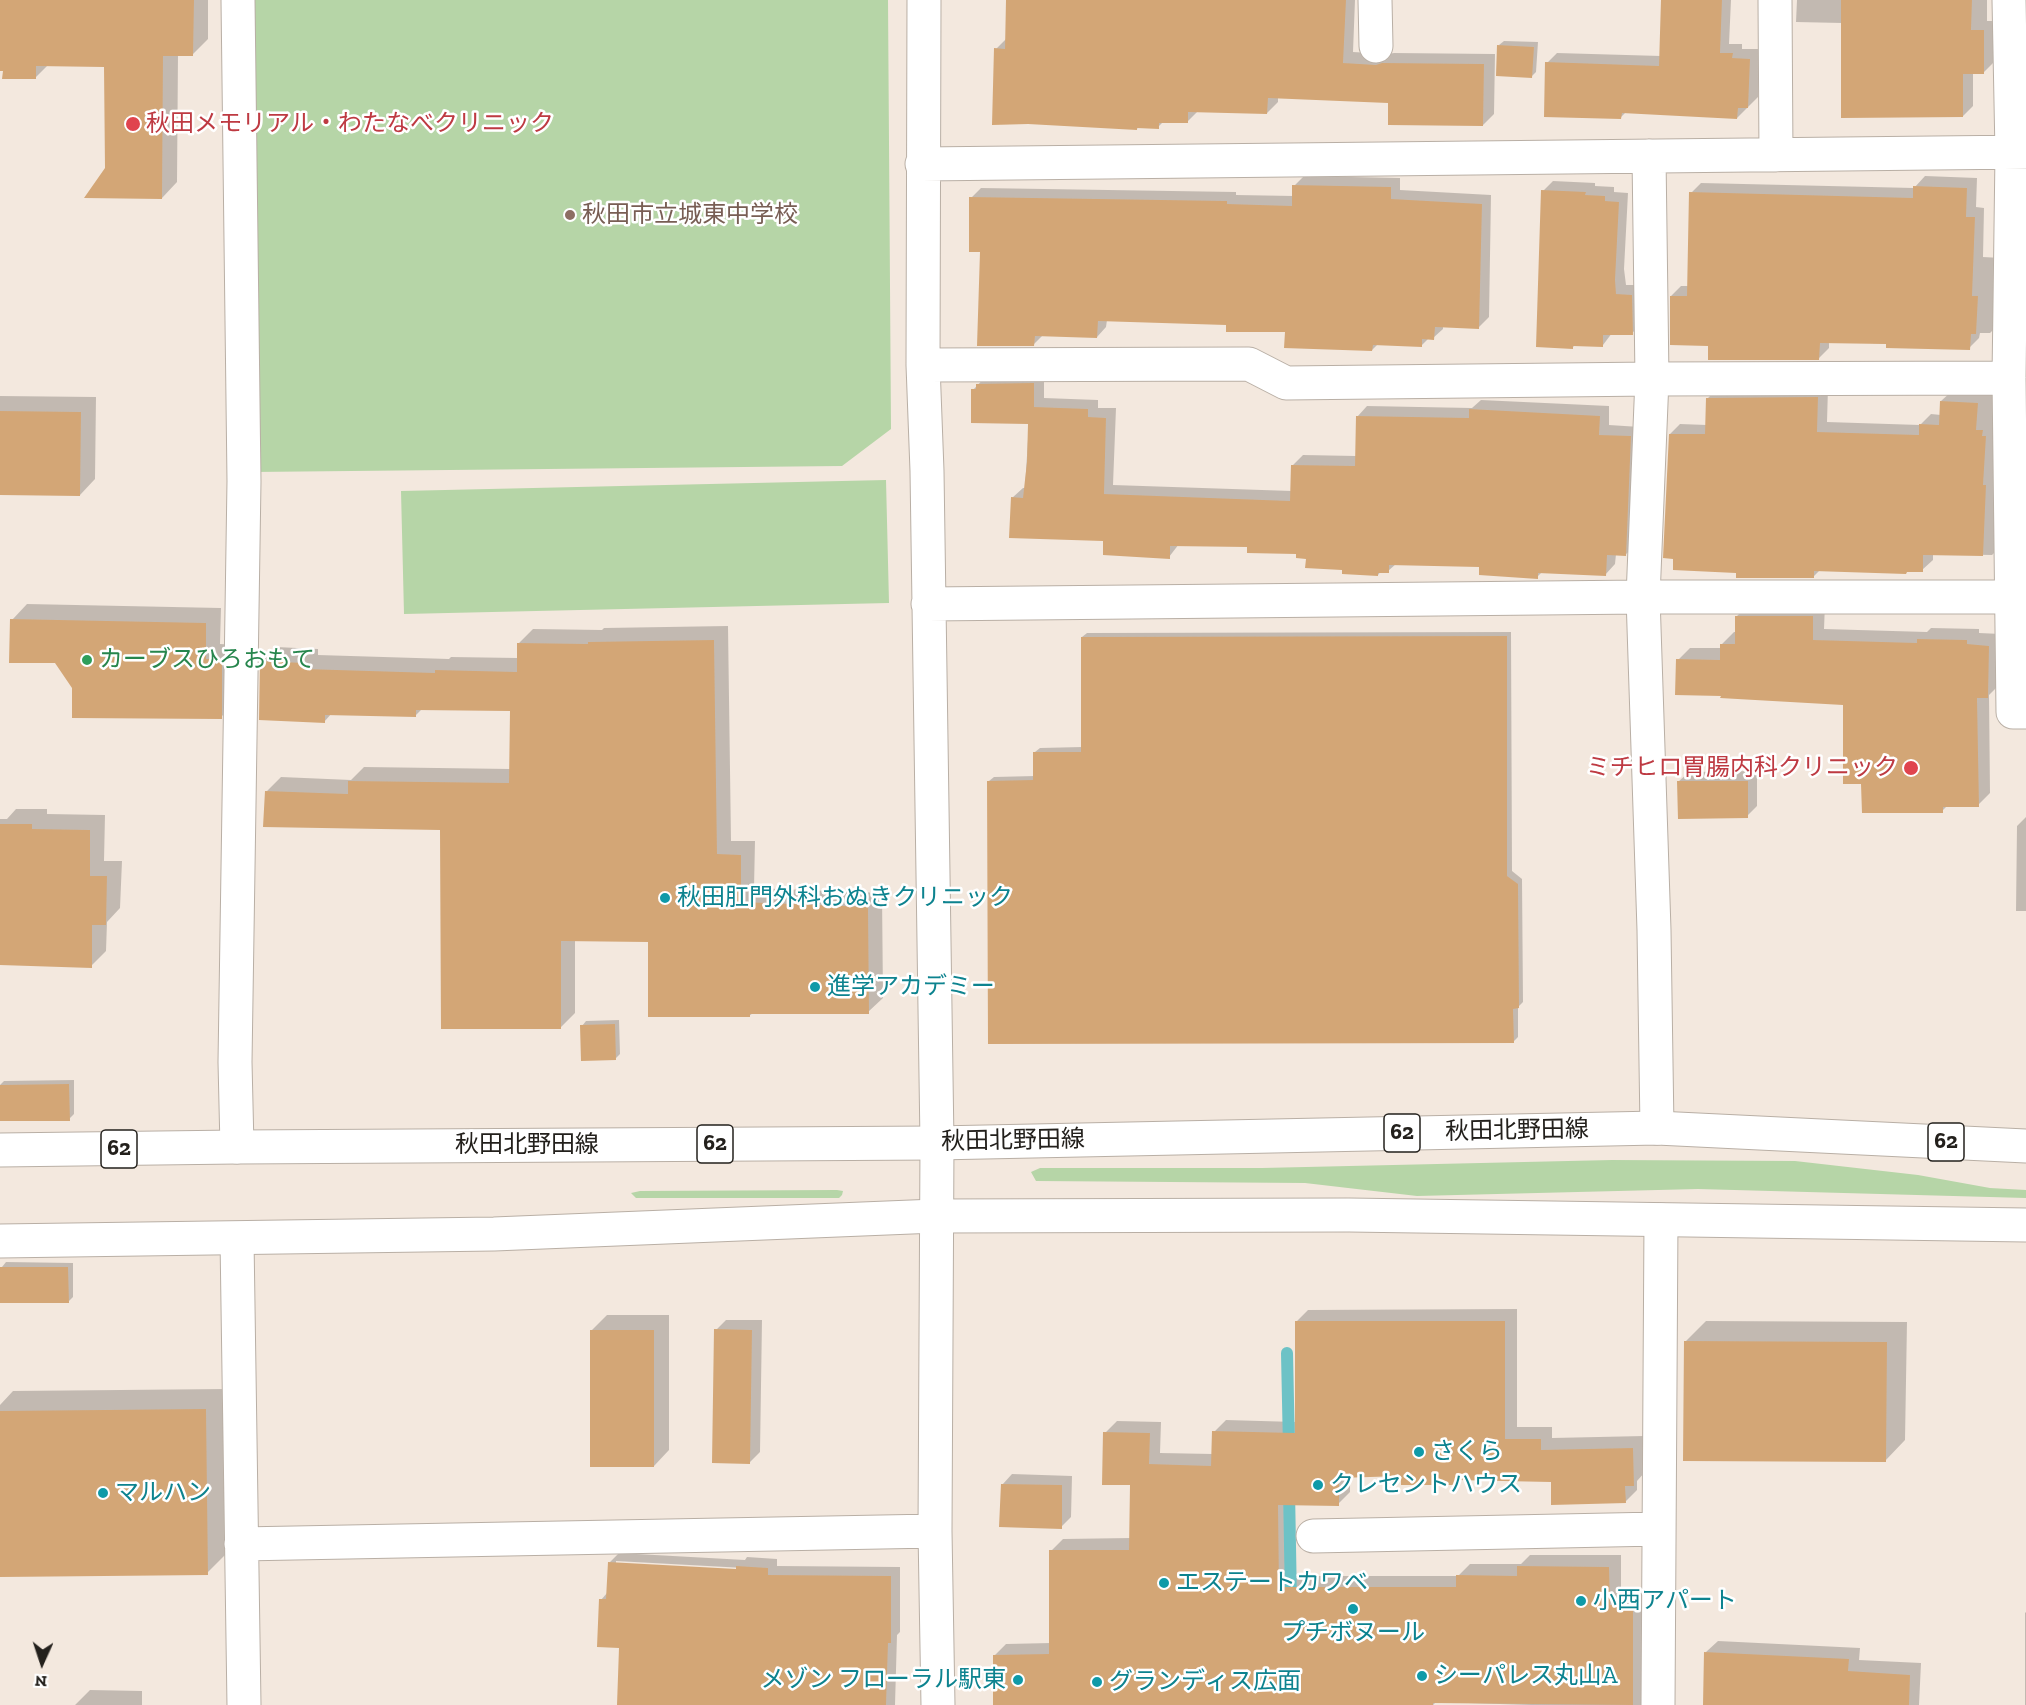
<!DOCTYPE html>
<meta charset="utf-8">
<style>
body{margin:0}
#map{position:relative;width:2026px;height:1705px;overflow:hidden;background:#f3e8de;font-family:"Zilla Slab",serif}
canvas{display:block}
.north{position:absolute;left:12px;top:1633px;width:60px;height:60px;-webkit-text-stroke:4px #fff;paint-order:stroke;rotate:183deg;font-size:16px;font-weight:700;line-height:24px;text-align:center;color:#23201c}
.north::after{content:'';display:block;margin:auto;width:21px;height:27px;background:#23201c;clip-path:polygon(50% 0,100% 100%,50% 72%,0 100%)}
</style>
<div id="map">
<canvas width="2026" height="1705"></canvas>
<div class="north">N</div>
</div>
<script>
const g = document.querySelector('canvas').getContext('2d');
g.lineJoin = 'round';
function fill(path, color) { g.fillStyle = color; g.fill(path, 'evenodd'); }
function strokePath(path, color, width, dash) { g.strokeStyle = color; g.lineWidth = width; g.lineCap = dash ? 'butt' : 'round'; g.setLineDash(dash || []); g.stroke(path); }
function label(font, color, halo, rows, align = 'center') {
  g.font = font + ' "Zilla Slab","Noto Sans JP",serif'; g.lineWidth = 5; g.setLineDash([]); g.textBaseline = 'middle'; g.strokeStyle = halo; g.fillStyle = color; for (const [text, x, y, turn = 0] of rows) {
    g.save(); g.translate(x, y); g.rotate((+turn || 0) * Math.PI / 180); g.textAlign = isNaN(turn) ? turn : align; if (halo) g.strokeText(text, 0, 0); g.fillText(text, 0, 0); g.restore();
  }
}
const green = new Path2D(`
 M249,0h639l3,429 -49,37 -589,6z
 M886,480l3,123 -485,11 -3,-123z
 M1612,1160l183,1 123,14 72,13 36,2v8l-328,-9 -281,7 -112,-13 -269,-2 -5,-9 9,-4h222z
 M837,1190l6,1 -1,4 -3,3h-203l-5,-5 9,-2z`);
const shadow = new Path2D(`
 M0,0h208v39l-15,15 -15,1 -1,127 -15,16 -56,-29v-103l-58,-1 -13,13 -35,-9z
 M1007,0h348l-2,52 35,2 6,-1 101,1 -1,60 -11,11 -93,-23 -112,-5v5l-11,11 -69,-2 -11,11 -23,-1 -6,6 -19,-1 -2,3 -141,-80 11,-11z
 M1663,0h68l-2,44h13v5h17l-1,48 -21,21 -111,-6 -5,5 -74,-54 10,-10 104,3z
 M1797,0h190v21h7l-1,42 -10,10h-10v33l-10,10 -121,-93 -46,-1z
 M1504,41l34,1 -2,30 -4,4 -33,-31z
 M1304,176l96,2v12l91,5 -2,122 -10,10 -36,-1v3l-10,9h-4l-8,8 -43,-2 -6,6 -86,-19 -58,-8 -121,-3 -1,7 -9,10 -54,-2 -9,9 -52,-93 -11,-53 10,-10 255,4v3l58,1v-10z
 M1925,176l52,2 -1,29 8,1 -1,49 18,1 -1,65 -10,10h-10l-1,5 -10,10 -140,-7v7l-10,10 -109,-14 -39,-48 10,-10h8l2,-93 10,-10 213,5z
 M1553,181l42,2v3l19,1v5l14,1 -4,76 2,16h15l1,39 -10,9h-20l-9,12h-28l-2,2 -30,-156z
 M988,374h56v24l54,2v8h18l-3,77 179,6 1,-26 10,-10 53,1 1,-39 10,-11 105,2 9,-8 128,6v19l31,2 -4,118 -11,10 -9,-1 -1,10 -10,11 -62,-4 -6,6 -56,-11 -85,-2 -8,7h-7l-3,4 -35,-6 -46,-16 -48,-8 -70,-1 -10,13 -64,-17 -93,-42 11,-10h2l4,-65 -56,-33z
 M1718,388h110l-1,34 93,3 11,-11 10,1v-14l11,-10 48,3 2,151 -10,10 -59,-1v6l-11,10h-102l-7,7 -143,-143 10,-10 27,1 1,-27z
 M0,396l96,1 -1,82 -15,16 -80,-1z
 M27,604l194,4 -1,36 17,1 -1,57 -15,15 -165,-55 -44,-42z
 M1749,604h76l-1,25 103,3 4,-4 48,1v4l22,1 -2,51 -10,10 1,98 -12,12h-30l-6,6 -79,-29 -18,-79 -167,-43 12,-12h32v-4l12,-12h2l1,-16z
 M728,626l3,215h24l-1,47 128,5 1,105 -15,14 -115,1 -4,3 -99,-75 -75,-1v73l-14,14 -119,-199 -176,-36 15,-15 70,3 13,-13 147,2 1,-60 -89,-1 -8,8 -83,-3 -8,9 -63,-60 15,-15 42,2v6l131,4 2,-2 67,1 1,-15 14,-14 69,1 2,-2z
 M1511,632l1,239 10,8 1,123 -5,5v30l-5,5 -524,-261 5,-4 41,-1v-24l5,-4 42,-1v-110l5,-4z
 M1757,771v35l-10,10 -69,-34 11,-10z
 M16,809h31v5l58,1 -1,46h18l-2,47 -13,14 -1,29 -15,15 -91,-2v-145h7z
 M2026,817v94h-10l1,-85z
 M619,1020l1,34 -5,5 -33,-33 4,-5z
 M74,1080v34l-5,5h-69v-34l4,-4z
 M6,1262l67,1v34l-4,4 -67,-34z
 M1517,1309v118h35v11l92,-2 1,36 -8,9v9l-12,12 -73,-22 -92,-1 -5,5 -53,-9 -52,1v16l-12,12h-49l1,72h168l12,-12h51l9,-9h91v38h23l1,109 -4,3h-110l-95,-3 -3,3h-439v-49l12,-12 45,-1v-92l12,-12 68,-1 1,-54 -27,-51 12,-12 44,1 -1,31 53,1 1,-22 12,-12 70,2v-100l12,-12z
 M607,1315h62v135l-15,16 -63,-135z
 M726,1320h36l-2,132 -10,10 -34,-132z
 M1706,1321l201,1 -2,118 -20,21 -199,-120z
 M226,1389l1,164 -20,20 -207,2v-170l13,-14z
 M1012,1474l60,2 -1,41 -10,10 -59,-42z
 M619,1553l126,7 2,-3 30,2v7l123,1v65l-3,3 -2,70h-276l1,-59 -19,-46 6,-7 2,-30zM616,1561l128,7v3l-128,-7z
 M2026,1612v93h-1v-92z
 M1718,1641l142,7 -1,12 62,3 -2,42h-215l2,-53z
 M90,1690l52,1v14h-67z`);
const stream = new Path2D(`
 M1287,1353l2,96
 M1289,1490l2,112`);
const building = new Path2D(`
 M0,0h194l-1,56h-30l-1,143 -78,-1 21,-30 -1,-101 -68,-1v13h-34l1,-8h-3z
 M1006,0h340l-3,63 33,2 6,-2 102,1 -1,62 -95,-1v-22l-120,-5 -1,16 -79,-2v11h-29v6l-22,-1v2l-109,-6 -36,1 2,-77 11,1z
 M1661,0h61l-2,53h13l-1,5 18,1 -2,49h-10l-1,11 -115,-6 -1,6 -77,-2 1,-55 114,4z
 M1841,0h131l-1,30h13v44h-21v43l-122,1z
 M1497,45l37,2 -2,31 -36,-2z
 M1292,185l99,2v12l91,5 -3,125 -44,-2 -1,13 -12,-1v8l-49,-2 -1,6 -88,-3 1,-16h-59v-7l-128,-4 -1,17 -62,-2 -1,10h-57l3,-94h-11v-55l258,4v3l65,2z
 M1913,186l54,2 -1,29h9l-3,79h6l-2,38h-5l-1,16 -84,-2v-4l-66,-1 -1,17h-111v-14l-38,-1v-49h17l2,-104 224,6z
 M1541,190l45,2 -1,3 20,1v5l14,1 -4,78 1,14 16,1 1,40h-30v12l-30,-1v3l-37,-2z
 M1034,383v24l54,2v8l18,1 -2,76 186,7 1,-36 64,1 1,-50 113,2v-9l131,7 -1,19 32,1 -5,120 -19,-1 -1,21 -68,-3v6l-59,-4v-8l-90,-2v8h-11v3l-36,-2v-4l-37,-2 1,-9 -10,-1v-4l-49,-1v-6l-77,-1v13l-67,-4v-14l-94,-3 2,-41 12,1 4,-36 1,-38 -57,-1v-34h5v-5z
 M1818,397l-1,35 102,3v-11l20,1 1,-24 38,2 -2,27h7l-1,6h4l-3,49h3l-3,71 -60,-1v17h-16l-1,2 -92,-3v7h-78v-5l-63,-3v-11l-10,-1 6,-124h36l1,-36z
 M0,411l81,1 -1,84 -80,-1z
 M1735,616h78v24l104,3v-4l50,1v4l22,2 -1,52h-11l2,109h-36v6h-81l-1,-29h-18v-79l-123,-7 1,-2 -46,-1 1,-36 44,1v-16h15z
 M10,619l196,4v36l16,1v59l-150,-1v-30l-17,-25h-46z
 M1507,636v240l11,8 1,124 -6,1 1,34 -526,1 -1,-263 46,-1v-28h48v-115z
 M714,640l3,214 24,1v47l127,5 1,107h-119v3h-102v-75l-87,-1v88h-120l-1,-199 -177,-3 2,-36 83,3v-13l161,2 1,-72 -94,-1v7l-91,-2v8l-66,-3 1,-59 44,2v6l131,4v-3l82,2v-29l71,1v-2z
 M1677,781h71v37l-70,1z
 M0,824h32v5l58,1v46h17l-1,49h-14v43l-92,-3z
 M615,1024l1,36 -35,1 -1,-36z
 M69,1084l1,37h-70v-36z
 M0,1267h68l1,36h-69z
 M1295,1321h210v118h36v11l92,-2 1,38h-9l1,17 -75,2v-23l-96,-2v5h-54v-9l-62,2v28l-61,-1 1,82h177v-12l61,1v-10l92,1 1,38h23v100l-200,-2v2h-440v-50l56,-1v-104h80l1,-65h-28l1,-53 47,1 -1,31 62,2 1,-35 83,2z
 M714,1329l38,1 -2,134 -38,-1z
 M590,1330h64v137h-64z
 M1684,1341l203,1 -1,120 -203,-1z
 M206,1409l2,166 -208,2v-166z
 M1001,1484l61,1v44l-63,-2z
 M608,1562l128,7v-3l32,2v7l123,1v67h-3l-2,62h-269l2,-57 -22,-1 2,-48h7z
 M1704,1652l145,7 -1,12 62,4 -1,30h-206z`);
const minor = new Path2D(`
 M924,0l-1,365 4,106 10,672 -2,388 3,174
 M1375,0l1,46
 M1775,0l1,155
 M2009,0l3,153 -3,225 4,334h13
 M1649,156l3,223 -9,218 11,333 3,198
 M922,164l1104,-12
 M923,365l326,-1 37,19 366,-4 357,-1
 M928,604l715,-7h369
 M237,1147l-2,-85 9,-581 -6,-481
 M237,1239l7,466
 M1313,1536l346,-7
 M241,1544l694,-13
 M1658,1705l3,-485`);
const major = new Path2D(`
 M0,1150l237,-3 700,-4 720,-15 369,18
 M0,1241l494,-7 442,-18 413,-1 677,10`);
const markers = [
 [133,124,8,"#e0444e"],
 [570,215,6,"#8d6e63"],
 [87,660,6,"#2e9e5b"],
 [1911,768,8,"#e0444e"],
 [665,898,6,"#0f9aa8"],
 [815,987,6,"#0f9aa8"],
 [1419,1452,6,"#0f9aa8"],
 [1318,1485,6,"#0f9aa8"],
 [103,1493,6,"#0f9aa8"],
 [1164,1583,6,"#0f9aa8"],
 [1581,1601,6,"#0f9aa8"],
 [1353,1609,6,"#0f9aa8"],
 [1422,1676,6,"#0f9aa8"],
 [1018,1680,6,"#0f9aa8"],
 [1097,1682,6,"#0f9aa8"]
];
const shields = [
 [1402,1133,36],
 [1946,1142,36],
 [715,1144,36],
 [119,1149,36]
];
const shieldNames = [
 ["62",1402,1133],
 ["62",1946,1142],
 ["62",715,1144],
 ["62",119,1149]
];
const healthNames = [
 ["秋田メモリアル・わたなべクリニック",146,124],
 ["ミチヒロ胃腸内科クリニック",1898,768,"right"]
];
const educationNames = [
 ["秋田市立城東中学校",582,215]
];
const leisureNames = [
 ["カーブスひろおもて",99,660]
];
const cultureNames = [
 ["秋田肛門外科おぬきクリニック",677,898],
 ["進学アカデミー",827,987],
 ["さくら",1431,1452],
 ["クレセントハウス",1330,1485],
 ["マルハン",115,1493],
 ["エステートカワベ",1176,1583],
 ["小西アパート",1593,1601],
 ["プチボヌール",1353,1633,"center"],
 ["シーパレス丸山A",1434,1676],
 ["メゾン フローラル駅東",1006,1680,"right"],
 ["グランディス広面",1109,1682]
];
const streetNames = [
 ["秋田北野田線",1517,1131,-1],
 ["秋田北野田線",1013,1141,-1],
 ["秋田北野田線",527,1145]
];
fill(green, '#b6d5a7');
fill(shadow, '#0003');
strokePath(stream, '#6dc2c6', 12);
fill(building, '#d3a676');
strokePath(minor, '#b9afa5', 35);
strokePath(major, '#b9afa5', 35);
strokePath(minor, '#fff', 33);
strokePath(major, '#fff', 33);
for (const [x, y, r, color] of markers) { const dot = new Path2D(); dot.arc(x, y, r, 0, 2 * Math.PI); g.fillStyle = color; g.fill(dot); strokePath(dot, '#fff', 2); }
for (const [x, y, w] of shields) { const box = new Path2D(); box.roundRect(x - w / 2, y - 19, w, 38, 4.5); g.fillStyle = '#fff'; g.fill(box); strokePath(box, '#23201c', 1.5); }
label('bold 22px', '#23201c', null, shieldNames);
label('24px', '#be3a42', '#fff', healthNames, 'left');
label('24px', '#785e54', '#fff', educationNames, 'left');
label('24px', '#27864d', '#fff', leisureNames, 'left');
label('24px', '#0d838f', '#fff', cultureNames, 'left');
label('24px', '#23201c', '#fff', streetNames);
</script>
